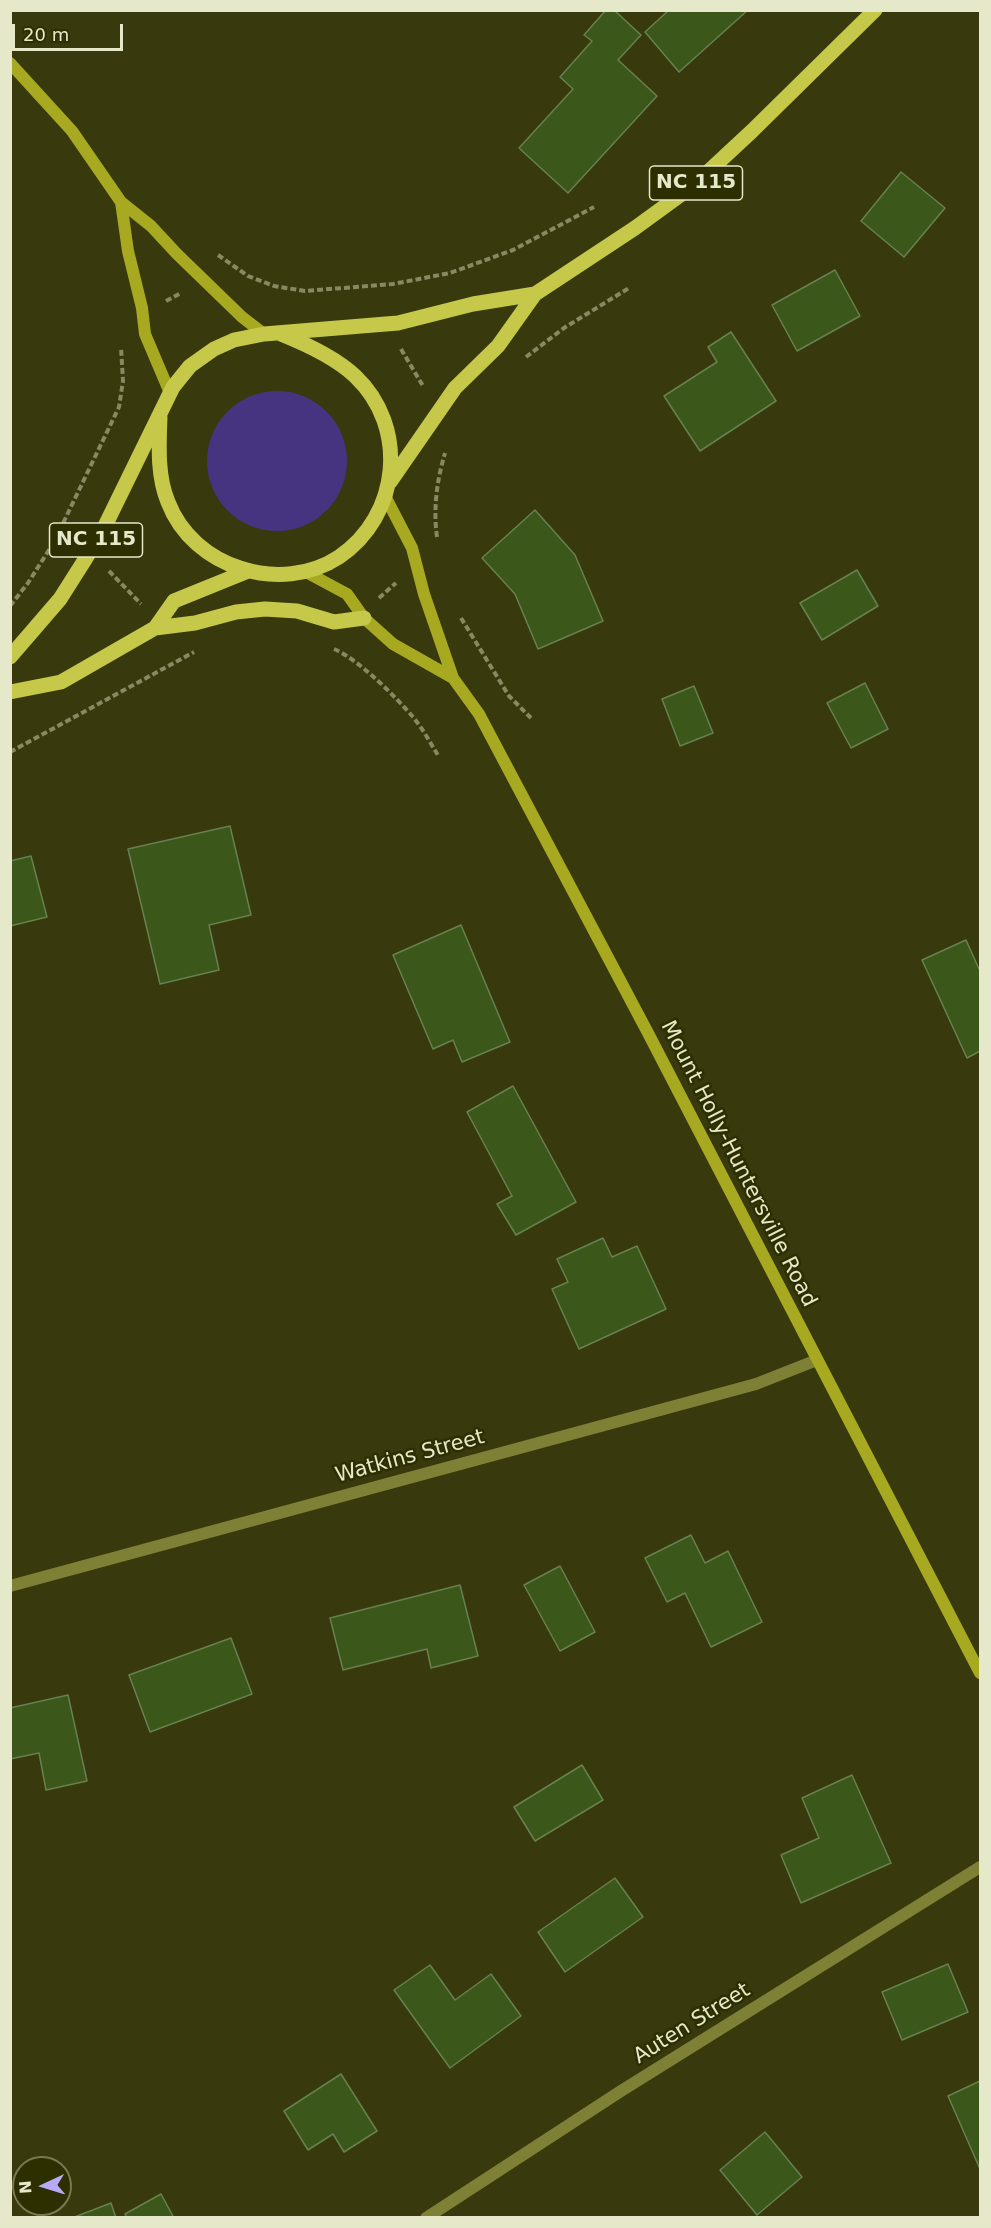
<!DOCTYPE html>
<style>
body{margin:0}
#map{position:relative;width:991px;height:2228px;overflow:hidden;background:#38390c;font-family:"DejaVu Sans",sans-serif}
canvas{display:block}
.frame{position:absolute;inset:0;border:12px solid #e6e8ca;pointer-events:none}
.north{position:absolute;left:12px;top:2156px;width:60px;height:60px;box-sizing:border-box;background:#2e2f01;border:2px solid #787951;border-radius:50%;rotate:266deg;font-size:16px;font-weight:700;line-height:24px;text-align:center;color:#e6e8ca}
.north::after{content:'';display:block;margin:auto;width:21px;height:27px;background:#b7abf8;clip-path:polygon(50% 0,100% 100%,50% 72%,0 100%)}
.scale{position:absolute;left:12px;top:24px;width:111px;height:27px;box-sizing:border-box;border:3px solid #e6e8ca;border-top:0;padding-left:8px;font-size:18px;line-height:21px;white-space:nowrap;color:#e6e8ca;-webkit-text-stroke:4px #2e2f01;paint-order:stroke}
</style>
<div id="map">
<canvas width="991" height="2228"></canvas>
<div class="frame"></div>
<div class="north">N</div>
<div class="scale">20 m</div>
</div>
<script>
const g = document.querySelector('canvas').getContext('2d');
g.lineJoin = 'round';
function fill(path, color) { g.fillStyle = color; g.fill(path, 'evenodd'); }
function strokePath(path, color, width, dash) { g.strokeStyle = color; g.lineWidth = width; g.lineCap = dash ? 'butt' : 'round'; g.setLineDash(dash || []); g.stroke(path); }
function label(font, color, halo, rows, align = 'center') {
  g.font = font + ' "DejaVu Sans",sans-serif'; g.lineWidth = 5; g.setLineDash([]); g.textBaseline = 'middle'; g.strokeStyle = halo; g.fillStyle = color; for (const [text, x, y, turn = 0] of rows) {
    g.save(); g.translate(x, y); g.rotate((+turn || 0) * Math.PI / 180); g.textAlign = isNaN(turn) ? turn : align; if (halo) g.strokeText(text, 0, 0); g.fillText(text, 0, 0); g.restore();
  }
}
const green = new Path2D(`
 M207 461a70 70 0 1 1 140 0a70 70 0 1 1-140 0Z`);
const building = new Path2D(`
 M606,10h8l27,25 -23,25 39,36 -89,97 -49,-45 54,-59 -13,-12 32,-36 -8,-6z
 M669,10h79l-69,62 -34,-40z
 M901,172l44,36 -41,49 -43,-36z
 M835,270l25,46 -63,35 -25,-46z
 M731,332l45,69 -76,50 -36,-55 53,-34 -9,-15z
 M535,510l40,45 28,66 -65,28 -23,-55 -33,-36z
 M857,570l21,36 -56,34 -22,-37z
 M865,683l23,46 -37,19 -24,-45z
 M694,686l19,47 -33,13 -18,-47z
 M230,826l21,89 -42,10 10,45 -59,14 -32,-135z
 M31,856l16,61 -37,9v-65z
 M461,925l49,117 -48,20 -9,-22 -20,9 -40,-94z
 M966,940l13,29 1,-1v83l-13,7 -45,-98z
 M513,1086l63,116 -60,33 -19,-31 15,-8 -45,-84z
 M603,1238l9,19 25,-11 29,63 -87,40 -27,-60 16,-7 -11,-23z
 M691,1535l14,28 23,-12 34,71 -51,25 -26,-54 -18,9 -22,-44z
 M560,1566l35,66 -35,19 -36,-66z
 M460,1585l18,71 -47,12 -4,-19 -84,21 -13,-52z
 M231,1638l21,56 -102,38 -21,-57z
 M68,1695l19,86 -41,9 -7,-37 -29,6v-51z
 M582,1765l21,35 -68,41 -21,-34z
 M852,1775l39,88 -90,40 -20,-48 38,-17 -17,-40z
 M615,1878l28,39 -78,55 -27,-40z
 M948,1964l20,48 -66,28 -20,-48z
 M430,1965l25,35 36,-26 30,42 -71,52 -56,-78z
 M341,2074l36,57 -33,21 -11,-18 -25,16 -24,-39z
 M980,2081v88l-32,-73z
 M765,2132l37,45 -45,38 -37,-45z
 M161,2194l13,24h-47l-2,-4z
 M111,2203l5,15h-44z`);
const path = new Path2D(`
 M218,255l30,21 26,10 31,5 88,-7 57,-11 63,-23 81,-43
 M166,301l15,-8
 M401,349l22,37
 M526,357l38,-29 65,-40
 M437,537c-4,-29 0,-57 8,-84
 M109,571l32,33
 M379,598l17,-15
 M10,606l18,-23 26,-41 65,-135 4,-26 -2,-34
 M461,618l48,78 22,22
 M334,649c24,10 62,48 79,68 10,12 18,27 26,40
 M10,752l184,-100`);
const street = new Path2D(`
 M10,1586l746,-202 61,-24
 M426,2218l195,-127 359,-224`);
const secondary = new Path2D(`
 M10,63l62,68 49,71 30,24 26,28 65,63 22,17
 M121,202l7,49 14,57 3,26 25,59
 M385,496l27,52 12,46 29,84 26,36 27,51 142,268 332,640
 M304,571l43,23 17,24 29,26 60,34`);
const primary = new Path2D(`
 M160,417c-1,28 -3,59 8,85 25,66 113,93 171,55 61,-41 70,-130 16,-181 -20,-19 -49,-32 -74,-42
 M390,482l65,-94 43,-42 37,-52 100,-66 59,-43 58,-54 123,-121
 M155,628l40,-5 41,-11 29,-3 32,2 37,11 30,-4
 M10,657l50,-58 26,-41 19,-32 68,-139 17,-21 24,-17 20,-9 30,-6 134,-11 75,-19 62,-10
 M10,692l51,-10 94,-54 19,-27 74,-30`);
const shields = [
 [696,183,93],
 [96,540,93]
];
const shieldNames = [
 ["NC 115",696,183],
 ["NC 115",96,540]
];
const streetNames = [
 ["Mount Holly-Huntersville Road",738,1164,63],
 ["Watkins Street",410,1457,-15],
 ["Auten Street",692,2024,-32]
];
fill(green, '#463481');
fill(building, '#3b571a');
strokePath(building, '#67814f', 1.5);
strokePath(path, '#878963', 4, [6, 3]);
strokePath(street, '#7e8036', 12);
strokePath(secondary, '#a7a921', 12);
strokePath(primary, '#c5c849', 15);
for (const [x, y, w] of shields) { const box = new Path2D(); box.roundRect(x - w / 2, y - 17, w, 34, 4.5); g.fillStyle = '#2e2f01'; g.fill(box); strokePath(box, '#e6e8ca', 1.5); }
label('bold 20px', '#e6e8ca', null, shieldNames);
label('21px', '#e6e8ca', '#2e2f01', streetNames);
</script>
